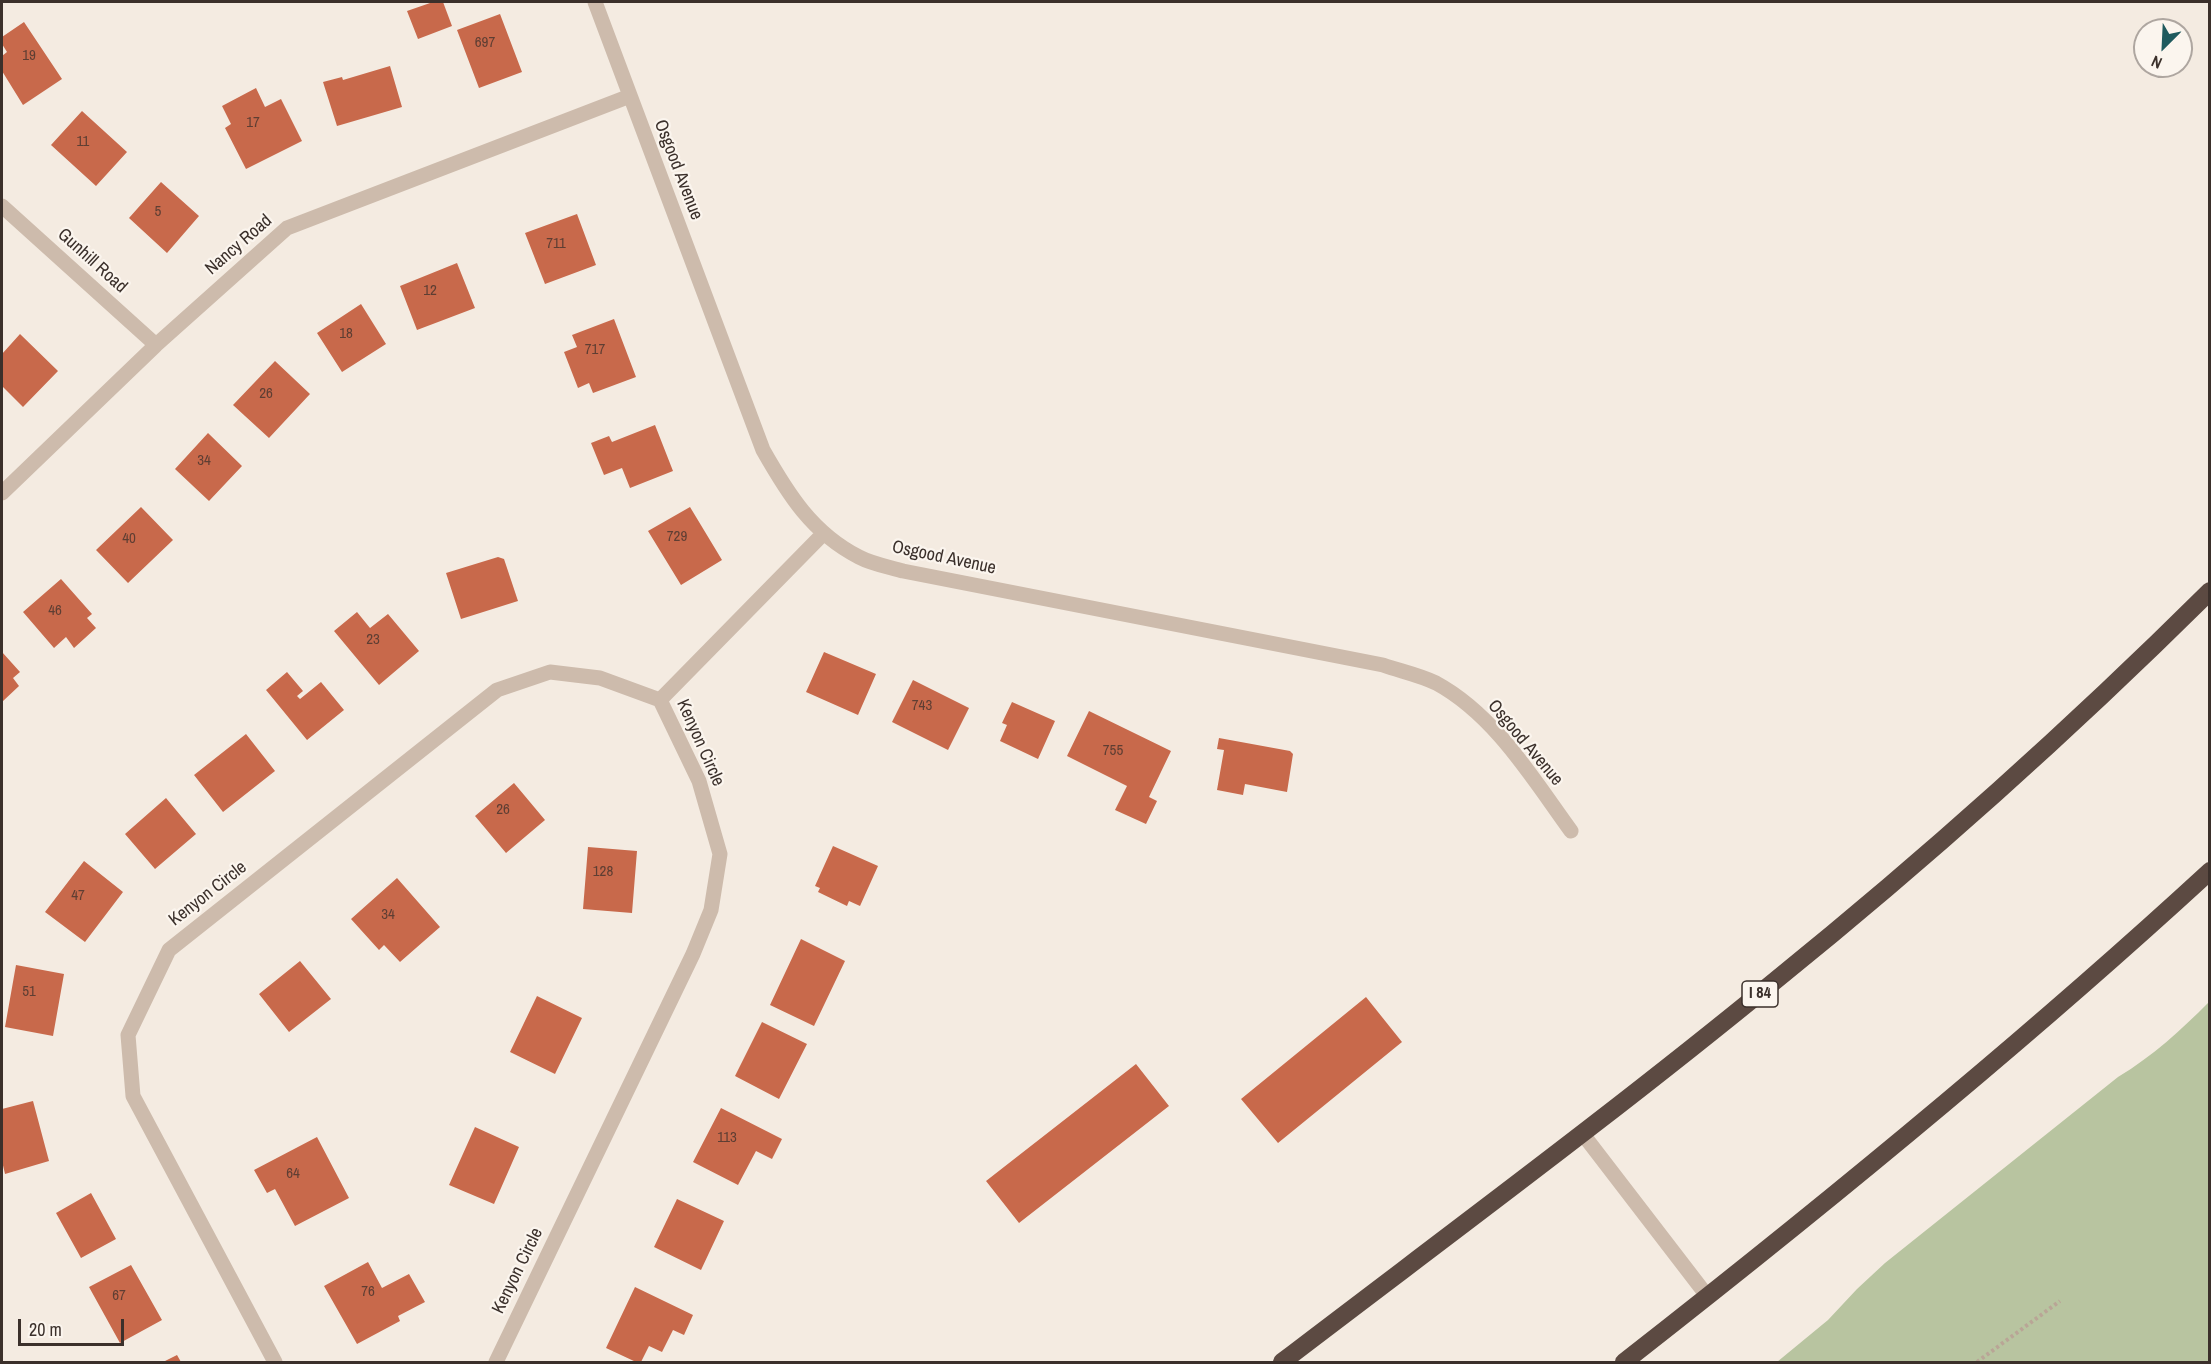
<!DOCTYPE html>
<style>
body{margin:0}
#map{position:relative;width:2211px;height:1364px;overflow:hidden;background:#f4ebe1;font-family:"Archivo Narrow",sans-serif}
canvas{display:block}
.frame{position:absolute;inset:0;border:3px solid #3b302b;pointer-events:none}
.north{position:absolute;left:2133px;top:18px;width:60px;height:60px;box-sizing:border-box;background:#fbf5ee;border:2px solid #aea6a0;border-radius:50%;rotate:204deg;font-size:16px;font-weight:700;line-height:24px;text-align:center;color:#3b302b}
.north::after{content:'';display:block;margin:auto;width:21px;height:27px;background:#1f5a5e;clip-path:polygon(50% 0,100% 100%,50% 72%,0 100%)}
.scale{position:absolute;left:18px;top:1319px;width:106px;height:27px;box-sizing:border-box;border:3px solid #3b302b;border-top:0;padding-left:8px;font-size:18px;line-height:21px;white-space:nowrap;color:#3b302b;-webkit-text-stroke:4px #fbf5ee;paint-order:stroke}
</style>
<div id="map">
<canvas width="2211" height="1364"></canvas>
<div class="frame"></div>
<div class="north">N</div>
<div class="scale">20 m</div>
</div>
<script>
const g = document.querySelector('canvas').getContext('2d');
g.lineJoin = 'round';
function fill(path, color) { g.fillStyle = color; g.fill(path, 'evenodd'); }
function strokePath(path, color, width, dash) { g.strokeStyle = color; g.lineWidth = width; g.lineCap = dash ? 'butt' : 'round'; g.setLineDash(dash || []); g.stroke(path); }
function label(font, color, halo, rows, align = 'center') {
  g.font = font + ' "Archivo Narrow",sans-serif'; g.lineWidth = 4.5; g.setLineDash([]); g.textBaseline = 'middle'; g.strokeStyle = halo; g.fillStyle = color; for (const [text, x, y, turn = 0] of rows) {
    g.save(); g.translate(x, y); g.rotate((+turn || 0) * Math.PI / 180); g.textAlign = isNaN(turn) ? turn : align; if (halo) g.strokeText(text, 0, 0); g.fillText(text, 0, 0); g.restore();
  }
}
const green = new Path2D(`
 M2209,1002v360h-432l51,-42 29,-31 28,-26 233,-186c35,-21 63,-47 91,-75z`);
const building = new Path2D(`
 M433,2h10l9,24 -34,13 -11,-28z
 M500,14l22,58 -43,16 -22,-58z
 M24,22l38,57 -39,26 -21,-34v-15l5,-4 -5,-8v-7z
 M390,66l12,41 -65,19 -14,-44 19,-5 1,3z
 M256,88l9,19 16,-8 21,42 -56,28 -21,-41 6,-4 -9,-18z
 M82,111l45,41 -31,34 -45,-41z
 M161,182l38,34 -32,37 -38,-35z
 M577,214l19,51 -51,19 -20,-51z
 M457,263l18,45 -58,22 -17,-44z
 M361,304l25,40 -44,28 -25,-39z
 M614,319l22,58 -43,16 -4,-10 -11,5 -14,-36 13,-5 -5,-12z
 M20,334l38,37 -35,36 -21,-21v-32z
 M275,361l35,33 -41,44 -36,-33z
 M655,425l18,46 -43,17 -8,-20 -18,7 -13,-32 18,-7 3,6z
 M208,433l34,33 -33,35 -34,-32z
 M141,507l32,33 -45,43 -32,-33z
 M690,507l32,53 -41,25 -33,-54z
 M498,557l6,2 14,42 -57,18 -15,-46z
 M61,579l31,35 -5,4 9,10 -22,20 -8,-11 -12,11 -31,-36z
 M357,612l13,16 18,-14 31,37 -40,34 -45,-54z
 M2,652l18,20 -7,6 6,8 -17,16z
 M824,652l52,22 -18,41 -52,-23z
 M287,672l16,19 -6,5 3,3 21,-17 23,28 -37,30 -41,-50z
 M913,680l56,28 -21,42 -56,-28z
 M1012,702l43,19 -17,38 -38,-18 7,-16 -5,-2z
 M1089,711l82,40 -22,46 8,4 -11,23 -31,-14 12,-24 -60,-30z
 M246,734l29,37 -52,41 -29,-37z
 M1219,738l71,13 3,3 -6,38 -42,-8 -2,11 -26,-5 7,-40 -7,-1z
 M514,783l31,37 -39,33 -31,-37z
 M166,798l30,36 -41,35 -30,-35z
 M833,846l45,20 -18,40 -11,-5 -2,5 -29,-14 2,-4 -5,-2z
 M588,847l49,4 -5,62 -49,-4z
 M84,861l39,31 -38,50 -40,-30z
 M397,878l43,49 -40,35 -16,-17 -5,5 -28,-31z
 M801,939l44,22 -31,65 -44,-21z
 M300,961l31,38 -42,33 -30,-38z
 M16,965l48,9 -11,62 -48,-9z
 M537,996l45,22 -27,56 -45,-22z
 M1366,997l36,45 -124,101 -37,-44z
 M762,1022l45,22 -28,55 -44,-23z
 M1136,1064l33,42 -150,117 -33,-42z
 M33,1101l16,60 -44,13 -3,-13v-52z
 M721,1108l61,31 -10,20 -16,-8 -18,34 -45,-23z
 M475,1127l44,20 -25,57 -45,-19z
 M317,1137l32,61 -54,28 -20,-37 -8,4 -13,-23z
 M91,1193l25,46 -35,19 -25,-45z
 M677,1199l47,22 -23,49 -47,-23z
 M368,1262l14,26 27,-14 16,28 -27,14 2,5 -43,23 -33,-58z
 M131,1265l31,55 -42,23 -31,-56z
 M635,1287l58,28 -9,20 -11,-5 -11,22 -13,-6 -8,16h-5l-30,-14z
 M177,1355l4,7h-18z`);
const path = new Path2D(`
 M1977,1362l83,-61`);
const service = new Path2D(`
 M1582,1133l126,164`);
const minor = new Path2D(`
 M595,2l168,448c25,44 49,83 96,107 13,7 30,10 44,14l480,94c17,6 37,10 53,18 59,32 97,96 135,148
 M2,206l154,139
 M2,493l154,-148 131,-117 343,-132
 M660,700l163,-166
 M275,1362l-142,-266 -5,-61 41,-85 328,-260 53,-18 50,6 60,22 39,81 21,73 -9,56 -18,44 -197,408`);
const motorway = new Path2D(`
 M1282,1362c165,-126 333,-250 494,-382 151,-122 296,-252 434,-389
 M1624,1362c201,-157 398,-318 586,-491`);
const numberNames = [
 ["697",485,43],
 ["19",29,56],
 ["17",253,123],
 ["11",83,142],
 ["5",158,212],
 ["711",556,244],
 ["12",430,291],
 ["18",346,334],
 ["717",595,350],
 ["26",266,394],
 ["34",204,461],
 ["729",677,537],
 ["40",129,539],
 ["46",55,611],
 ["23",373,640],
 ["743",922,706],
 ["755",1113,751],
 ["26",503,810],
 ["128",603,872],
 ["47",78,896],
 ["34",388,915],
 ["51",29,992],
 ["113",727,1138],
 ["64",293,1174],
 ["76",368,1292],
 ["67",119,1296]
];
const shields = [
 [1760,994,36]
];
const shieldNames = [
 ["I 84",1760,994]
];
const streetNames = [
 ["Osgood Avenue",678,170,69],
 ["Nancy Road",239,245,-41],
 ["Gunhill Road",92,261,42],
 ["Osgood Avenue",944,558,12],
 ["Kenyon Circle",700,743,66],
 ["Osgood Avenue",1525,743,50],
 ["Kenyon Circle",208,894,-38],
 ["Kenyon Circle",518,1271,-64]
];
fill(green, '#b8c4a0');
fill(building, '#c8694b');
strokePath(path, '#b9a596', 4, [3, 3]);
strokePath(service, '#cdbbac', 15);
strokePath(minor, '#cdbbac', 15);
strokePath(motorway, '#5c4a42', 18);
label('15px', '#5e3e33', null, numberNames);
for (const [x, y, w] of shields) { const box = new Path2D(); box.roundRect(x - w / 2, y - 13, w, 26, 4.5); g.fillStyle = '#fbf5ee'; g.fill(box); strokePath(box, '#3b302b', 1.5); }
label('bold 16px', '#3b302b', null, shieldNames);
label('18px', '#3b302b', '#fbf5ee', streetNames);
</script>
